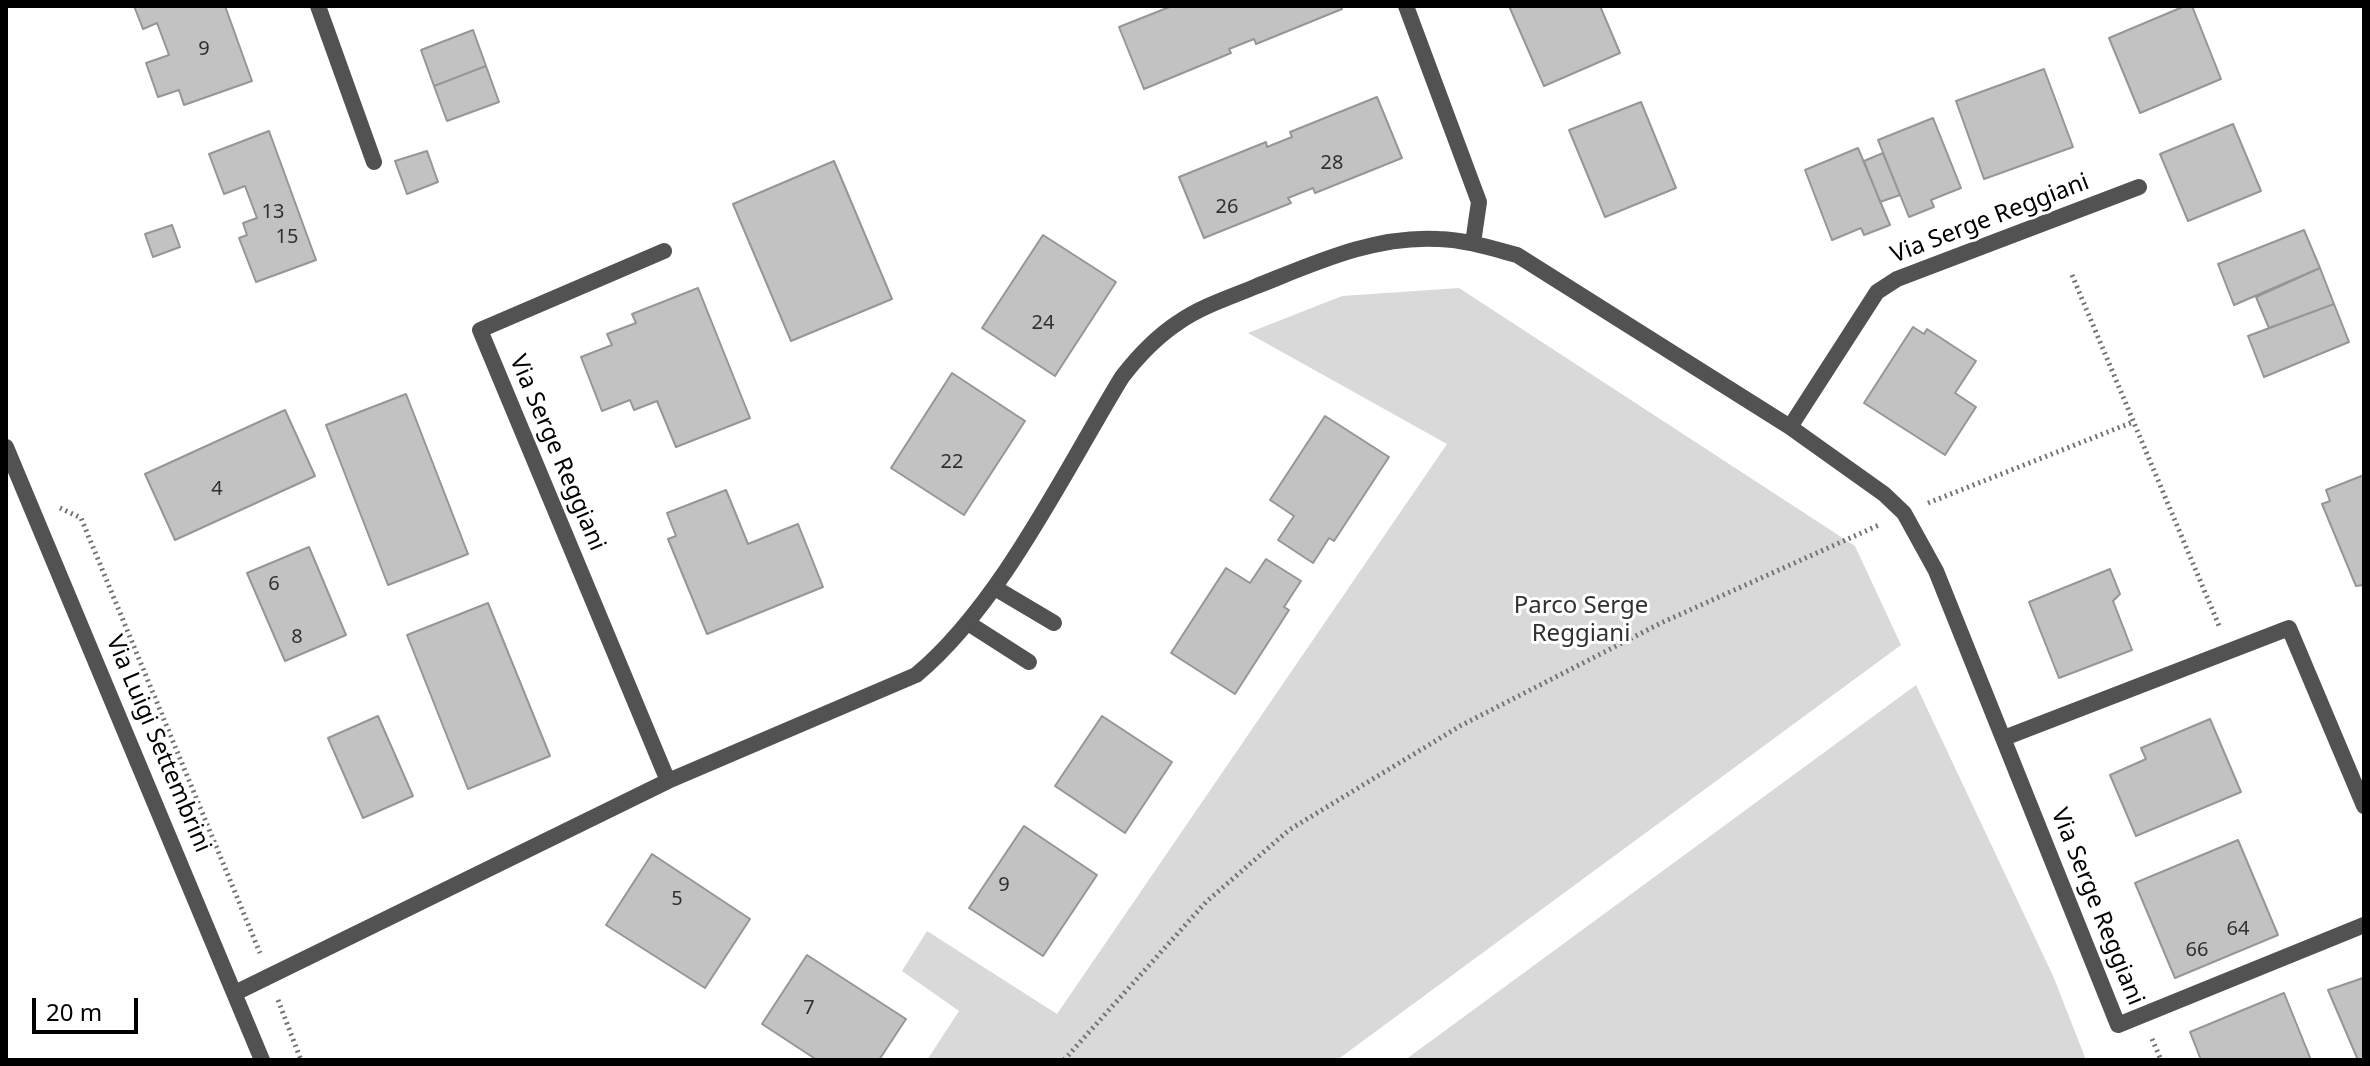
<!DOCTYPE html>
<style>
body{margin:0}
#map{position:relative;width:2370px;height:1066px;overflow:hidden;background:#fff;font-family:"Noto Sans",sans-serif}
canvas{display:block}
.frame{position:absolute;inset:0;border:8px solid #000;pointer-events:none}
.scale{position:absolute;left:32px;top:998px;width:106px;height:36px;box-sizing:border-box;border:4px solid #000;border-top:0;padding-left:10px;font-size:24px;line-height:28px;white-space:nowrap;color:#000;-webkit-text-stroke:6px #fff;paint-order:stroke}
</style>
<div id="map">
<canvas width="2370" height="1066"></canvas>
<div class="frame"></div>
<div class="scale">20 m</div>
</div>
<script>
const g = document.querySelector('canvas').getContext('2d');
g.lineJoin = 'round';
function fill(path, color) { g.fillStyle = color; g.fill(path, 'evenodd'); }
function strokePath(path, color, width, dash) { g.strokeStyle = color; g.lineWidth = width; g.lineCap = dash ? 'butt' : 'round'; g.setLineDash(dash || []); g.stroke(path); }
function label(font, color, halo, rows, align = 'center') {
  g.font = font + ' "Noto Sans",sans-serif'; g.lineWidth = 6; g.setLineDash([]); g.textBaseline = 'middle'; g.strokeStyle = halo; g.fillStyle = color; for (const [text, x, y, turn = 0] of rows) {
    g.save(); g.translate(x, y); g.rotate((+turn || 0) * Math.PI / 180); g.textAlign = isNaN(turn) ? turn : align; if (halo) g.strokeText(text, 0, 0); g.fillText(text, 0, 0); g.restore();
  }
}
const green = new Path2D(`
 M1459,288l396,258 46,99 -564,415h-410l32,-49 -57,-40 25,-40 130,83 390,-570 -199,-111 94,-37z
 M1916,685l138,293 32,82h-681z`);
const building = new Path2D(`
 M134,6h91l27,75 -68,24 -5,-15 -21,7 -12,-34 23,-8 -12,-32 -14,6z
 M1172,6h169l1,3 -86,35 -2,-5 -25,10 2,4 -87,36 -25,-62z
 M1509,6h91l20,47 -76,33z
 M2185,6h7l29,73 -81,34 -31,-75z
 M473,30l13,36 -52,20 -13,-36z
 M486,66l13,36 -52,19 -13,-35z
 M2044,69l29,78 -89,32 -28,-78z
 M1377,97l25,61 -87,35 -2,-5 -25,10 3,5 -87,35 -25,-61 87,-35 1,5 25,-10 -2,-5z
 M1641,102l35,86 -71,29 -36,-87z
 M1933,118l28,70 -30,12 3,7 -25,10 -31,-77z
 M2233,124l28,67 -73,30 -28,-67z
 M269,131l47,129 -60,22 -17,-44 8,-3 -4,-12 14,-5 -12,-32 -21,8 -15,-40z
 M1858,148l32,77 -26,10 -3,-7 -29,12 -27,-70z
 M427,151l11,31 -31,12 -12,-33z
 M1883,153l17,42 -20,7 -16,-41z
 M834,161l58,138 -101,42 -58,-137z
 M172,225l8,22 -27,10 -8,-23z
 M2304,230l16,38 -86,37 -16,-41z
 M1043,235l73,47 -61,94 -73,-48z
 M2320,268l14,36 -65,24 -13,-31z
 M698,288l52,130 -74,29 -19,-46 -23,9 -4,-10 -28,11 -21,-54 31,-12 -5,-11 29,-11 -4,-9z
 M2334,304l15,38 -85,35 -16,-41z
 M1913,327l11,7 3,-5 49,32 -21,32 21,14 -31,48 -81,-52z
 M952,373l73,48 -61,94 -73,-47z
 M406,394l62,160 -80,31 -62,-160z
 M285,410l30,66 -140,64 -30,-66z
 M1325,416l64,41 -55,84 -5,-3 -16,25 -35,-23 16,-24 -24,-16z
 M2364,475v110l-8,1 -34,-82 8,-3 -4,-11z
 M726,490l22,54 50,-20 25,63 -116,47 -39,-95 8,-3 -9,-23z
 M309,547l37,88 -61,26 -38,-88z
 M1266,559l35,22 -17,26 5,3 -54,84 -64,-41 55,-85 24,15z
 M2110,569l10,25 -7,7 19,49 -73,28 -30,-76z
 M488,603l62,153 -82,33 -61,-154z
 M378,716l35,80 -50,22 -35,-80z
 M1102,716l70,46 -47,71 -70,-47z
 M2210,719l31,73 -105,44 -26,-61 36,-16 -5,-11z
 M1024,826l73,49 -54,81 -74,-48z
 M2238,840l40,95 -103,43 -40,-95z
 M652,854l98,65 -45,69 -99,-63z
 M807,955l99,64 -27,41h-62l-55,-36z
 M2363,978l1,82h-6l-30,-70z
 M2284,993l27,67h-110l-11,-28z`);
const path = new Path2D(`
 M2072,275l148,353
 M1928,503l205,-81
 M60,508l21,10 179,435
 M278,1000l23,60
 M2152,1039l9,21
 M1064,1060l142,-158 83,-72 171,-104 201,-103 218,-98`);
const service = new Path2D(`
 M995,588l59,35
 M968,623l61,39`);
const minor = new Path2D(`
 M318,6l56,156
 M1406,6l73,196 -6,41
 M664,251l-184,79 188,451
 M1790,427l87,-135 20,-13 242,-92
 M6,447l256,613
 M2004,738l285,-110 75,178
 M235,993l433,-212 248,-106c85,-71 148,-203 206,-298 17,-22 34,-40 57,-55 23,-16 52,-25 78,-36 58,-23 118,-51 182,-47 27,1 52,9 78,16l273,172 94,67 20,19 32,58 182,454 246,-100`);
const numberNames = [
 ["9",204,49],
 ["28",1332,163],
 ["26",1227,207],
 ["13",273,212],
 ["15",287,237],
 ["24",1043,323],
 ["22",952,462],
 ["4",217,489],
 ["6",274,584],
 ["8",297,637],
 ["9",1004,885],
 ["5",677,899],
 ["64",2238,929],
 ["66",2197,950],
 ["7",809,1008]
];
const streetNames = [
 ["Via Serge Reggiani",1990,219,-21],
 ["Via Serge Reggiani",557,453,67],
 ["Via Luigi Settembrini",158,744,67],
 ["Via Serge Reggiani",2097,907,68]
];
const parkNames = [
 ["Parco Serge",1581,606],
 ["Reggiani",1581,634]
];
fill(green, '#d9d9d9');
fill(building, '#c2c2c2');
strokePath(building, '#969696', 2);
strokePath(path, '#747474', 5, [2, 4]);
strokePath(service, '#525252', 16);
strokePath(minor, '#525252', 16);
label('20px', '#303030', null, numberNames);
label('24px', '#000', '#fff', streetNames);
label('24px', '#303030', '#fff', parkNames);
</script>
